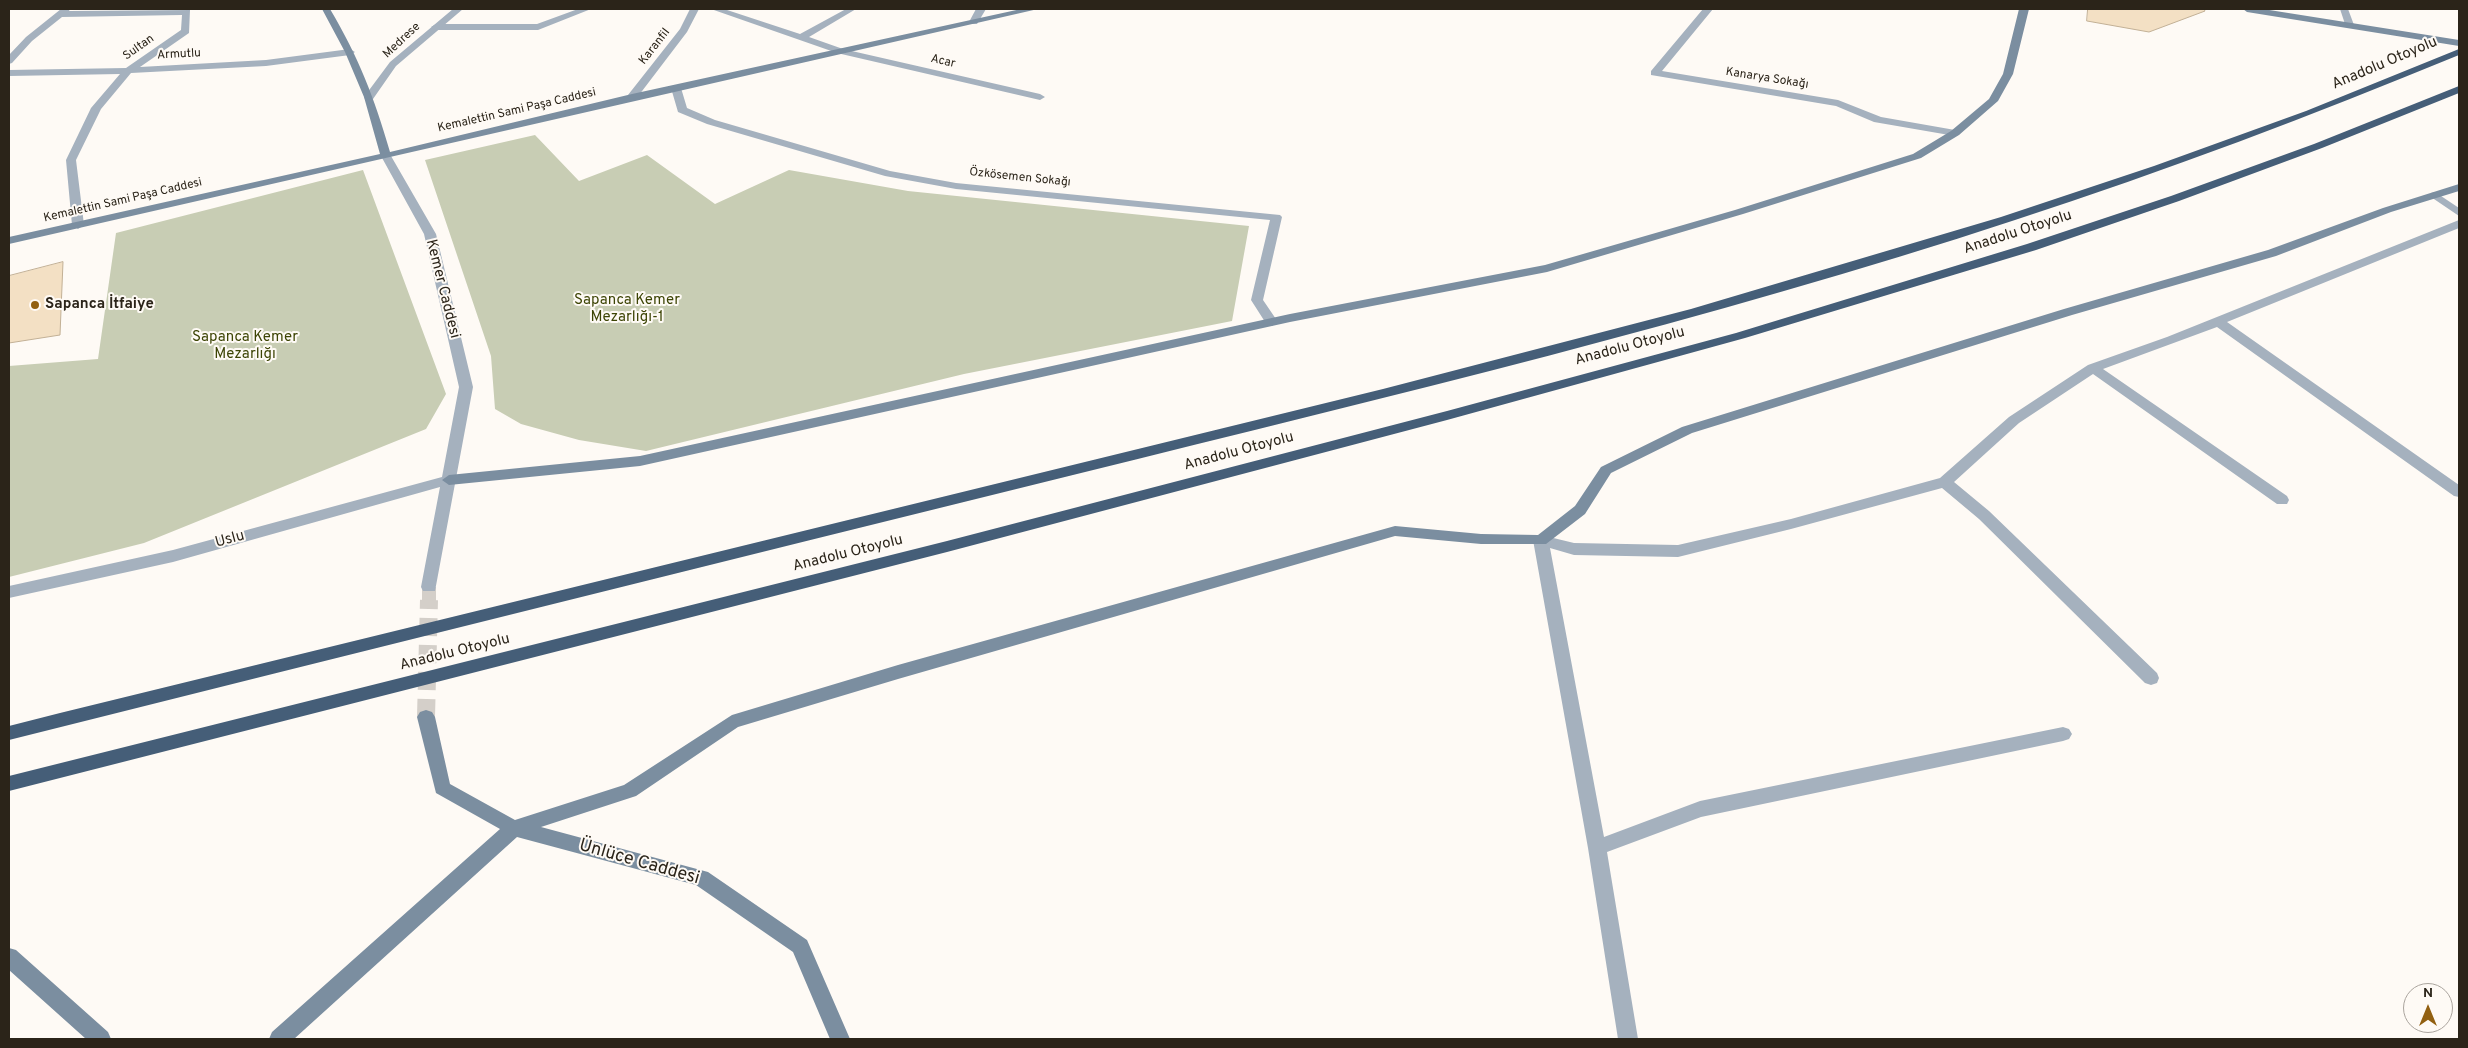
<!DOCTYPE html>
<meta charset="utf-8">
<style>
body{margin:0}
#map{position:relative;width:2468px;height:1048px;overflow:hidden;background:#fefaf5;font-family:Overpass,sans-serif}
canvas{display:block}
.frame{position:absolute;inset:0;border:10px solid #2b2419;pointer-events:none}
.north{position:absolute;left:2403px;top:983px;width:50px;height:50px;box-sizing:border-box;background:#fefaf5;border:1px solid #aaa49d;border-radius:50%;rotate:0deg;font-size:14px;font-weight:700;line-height:20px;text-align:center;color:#2b2419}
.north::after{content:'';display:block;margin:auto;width:18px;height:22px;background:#926011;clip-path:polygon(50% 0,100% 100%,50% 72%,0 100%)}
</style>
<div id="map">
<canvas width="2468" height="1048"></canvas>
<div class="frame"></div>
<div class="north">N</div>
</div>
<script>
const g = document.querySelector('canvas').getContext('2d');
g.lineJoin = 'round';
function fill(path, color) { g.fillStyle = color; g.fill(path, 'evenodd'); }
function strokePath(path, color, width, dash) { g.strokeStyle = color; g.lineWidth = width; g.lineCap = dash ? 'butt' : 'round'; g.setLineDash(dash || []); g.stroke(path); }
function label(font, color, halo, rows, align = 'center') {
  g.font = font + ' Overpass,sans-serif'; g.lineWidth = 4; g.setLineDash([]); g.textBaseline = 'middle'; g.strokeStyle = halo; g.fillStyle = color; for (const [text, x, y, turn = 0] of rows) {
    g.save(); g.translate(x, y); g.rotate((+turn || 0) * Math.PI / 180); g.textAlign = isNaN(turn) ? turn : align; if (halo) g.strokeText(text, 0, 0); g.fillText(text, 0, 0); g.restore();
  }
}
const green = new Path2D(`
 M535,135l44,46 68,-26 68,49 74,-34 119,21 341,35 -17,95 -268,53 -318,77 -67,-11 -58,-16 -26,-15 -4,-53 -66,-196z
 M363,170l83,224 -20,35 -282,114 -135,34v-211l89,-7 18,-126z`);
const building = new Path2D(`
 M2088,9h116l1,2 -56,21 -62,-11z
 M63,262l-3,73 -51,8v-67z`);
const secondaryTunnelFar1 = new Path2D(`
 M429,601v-14`);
const secondaryTunnel = new Path2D(`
 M426,717l3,-117`);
const lane = new Path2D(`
 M578,9h13l-53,21h-102l-5,-3 5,-3h101z
 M976,9h10l-9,15h-6l-2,-2z`);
const street = new Path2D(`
 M61,9h9l-1,2 121,-1 -1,23 -49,34 126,-7 84,-11 5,3 -5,3 -84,11 -135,7 -30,36 -25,51 8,65 -6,4 -6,-4 -6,-65 25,-52 29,-34 -111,2v-6l117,-2 55,-38 1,-15 -120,2 -30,24 -20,22 -3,1v-9l17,-18z
 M453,9h10l-67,57 -23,33h-8l-1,-2 26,-35z
 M690,9h9l-12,23 -51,67h-8v-4l52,-66z
 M711,9h13l76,25 46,-25h10l-47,28 34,12 197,45 5,3 -5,3 -203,-47z
 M1703,9h10l-51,62 176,29 43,17 74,13 5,3 -5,3 -81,-14 -38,-16 -185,-31v-4z
 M2340,9h8l6,16 -2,2h-6z
 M676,85l5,3 6,20 28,12 175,51 66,12 324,32 2,2 -19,83 15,22 -6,4 -5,-1 -16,-25 19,-80 -314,-31 -71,-13 -178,-52 -29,-12 -7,-24z
 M386,153l5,3 45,78 37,153 -38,204h-12l-2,-4 19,-100 -267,75 -164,36v-12l164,-36 269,-73 17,-90 -35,-153 -43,-78z
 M2435,192l24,16v8l-28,-19v-4z
 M2459,220v8l-232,94 232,163v12l-5,-1 -237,-169 -114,42 184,127 2,4 -2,4h-10l-184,-130 -74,49 -65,59 35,29 168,162 2,5 -2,5 -6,2 -6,-2 -166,-164 -37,-31 -151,41 -113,28 -104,-2 -24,-7 54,289 96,-36 363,-74 6,2 3,5 -3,5 -6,2 -362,76 -94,35 31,187h-20l-30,-191 -55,-308 3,-4 5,-1 33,8 104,2 113,-26 149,-41 69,-61 79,-52 79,-28z`);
const secondary = new Path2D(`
 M322,9h8c29,49 44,88 60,143l242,-58 389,-85h17l-1029,235v-7l371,-83 -16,-57 -19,-45z
 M2019,9h10l-16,65 -15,27 -39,34 -38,23 -178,56 -196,58 -257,50 -650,144 -191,19 -7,-5 7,-5 191,-19 650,-142 255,-49 190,-55 178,-56 38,-23 38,-32 14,-25z
 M2243,9h20l196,31v6l-212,-34z
 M2459,184v7l-68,21 -115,44 -204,59 -380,118 -81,40 -26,41 -39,30h-65l-86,-8 -497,143 -160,48 -102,69 -95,31 167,45 99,68 43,99h-20l-37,-87 -97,-67 -179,-48 -223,202h-25l3,-7 228,-203 -64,-36 -19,-76 3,-5 6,-2 6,2 3,5 15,67 65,36 109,-35 108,-70 166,-50 497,-139 86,8 57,1 37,-29 26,-39 81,-40 382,-118 204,-59 115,-42z
 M9,948l7,2 92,82 3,7h-25l-77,-69z`);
const highway = new Path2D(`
 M2459,49v6c-146,60 -293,116 -444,165 -307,101 -624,176 -938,254 -357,88 -713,177 -1068,266v-14l51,-13 1323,-324 308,-80 310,-92 153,-51 152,-55z
 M2459,86v7l-137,55 -143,53 -143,49 -291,88 -298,82 -500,132 -938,239v-15l938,-235 500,-130 289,-78 291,-89 144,-48 143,-52z`);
const markers = [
 [35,305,5,"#926011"]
];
const farStreetnames = [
 ["Medrese",402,41,-43],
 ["Karanfil",655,47,-52],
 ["Sultan",139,48,-35],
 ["Armutlu",179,55,-3],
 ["Acar",943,62,13],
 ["Kanarya Sokağı",1767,79,9],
 ["Kemalettin Sami Paşa Caddesi",517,111,-13],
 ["Özkösemen Sokağı",1020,178,6],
 ["Kemalettin Sami Paşa Caddesi",123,201,-13]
];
const streetNames = [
 ["Anadolu Otoyolu",2385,64,-23],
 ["Anadolu Otoyolu",2018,233,-18],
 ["Kemer Caddesi",442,289,76],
 ["Anadolu Otoyolu",1630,347,-15],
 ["Anadolu Otoyolu",1239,452,-15],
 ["Uslu",230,540,-15],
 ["Anadolu Otoyolu",848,554,-14],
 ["Anadolu Otoyolu",455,653,-14]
];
const parkNames = [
 ["Sapanca Kemer",627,301],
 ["Mezarlığı-1",627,318],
 ["Sapanca Kemer",245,338],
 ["Mezarlığı",245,355]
];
const poiNames = [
 ["Sapanca İtfaiye",45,305]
];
const nearStreetnames = [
 ["Ünlüce Caddesi",639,863,16]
];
fill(green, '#c8cdb4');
fill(building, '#f3e0c4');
strokePath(building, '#c2b095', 1);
strokePath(secondaryTunnelFar1, '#d4cfc9', 14, [14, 7]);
strokePath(secondaryTunnel, '#d4cfc9', 18, [18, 9]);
fill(lane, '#a5b1be');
fill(street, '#a5b1be');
fill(secondary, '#7b8ea0');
fill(highway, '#455e78');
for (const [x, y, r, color] of markers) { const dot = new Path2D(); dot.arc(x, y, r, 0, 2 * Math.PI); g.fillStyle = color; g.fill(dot); strokePath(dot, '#fefaf5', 2); }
label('12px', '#2b2419', '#fefaf5', farStreetnames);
label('15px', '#2b2419', '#fefaf5', streetNames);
label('15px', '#3c4404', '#fefaf5', parkNames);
label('bold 15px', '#2b2419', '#fefaf5', poiNames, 'left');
label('18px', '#2b2419', '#fefaf5', nearStreetnames);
</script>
